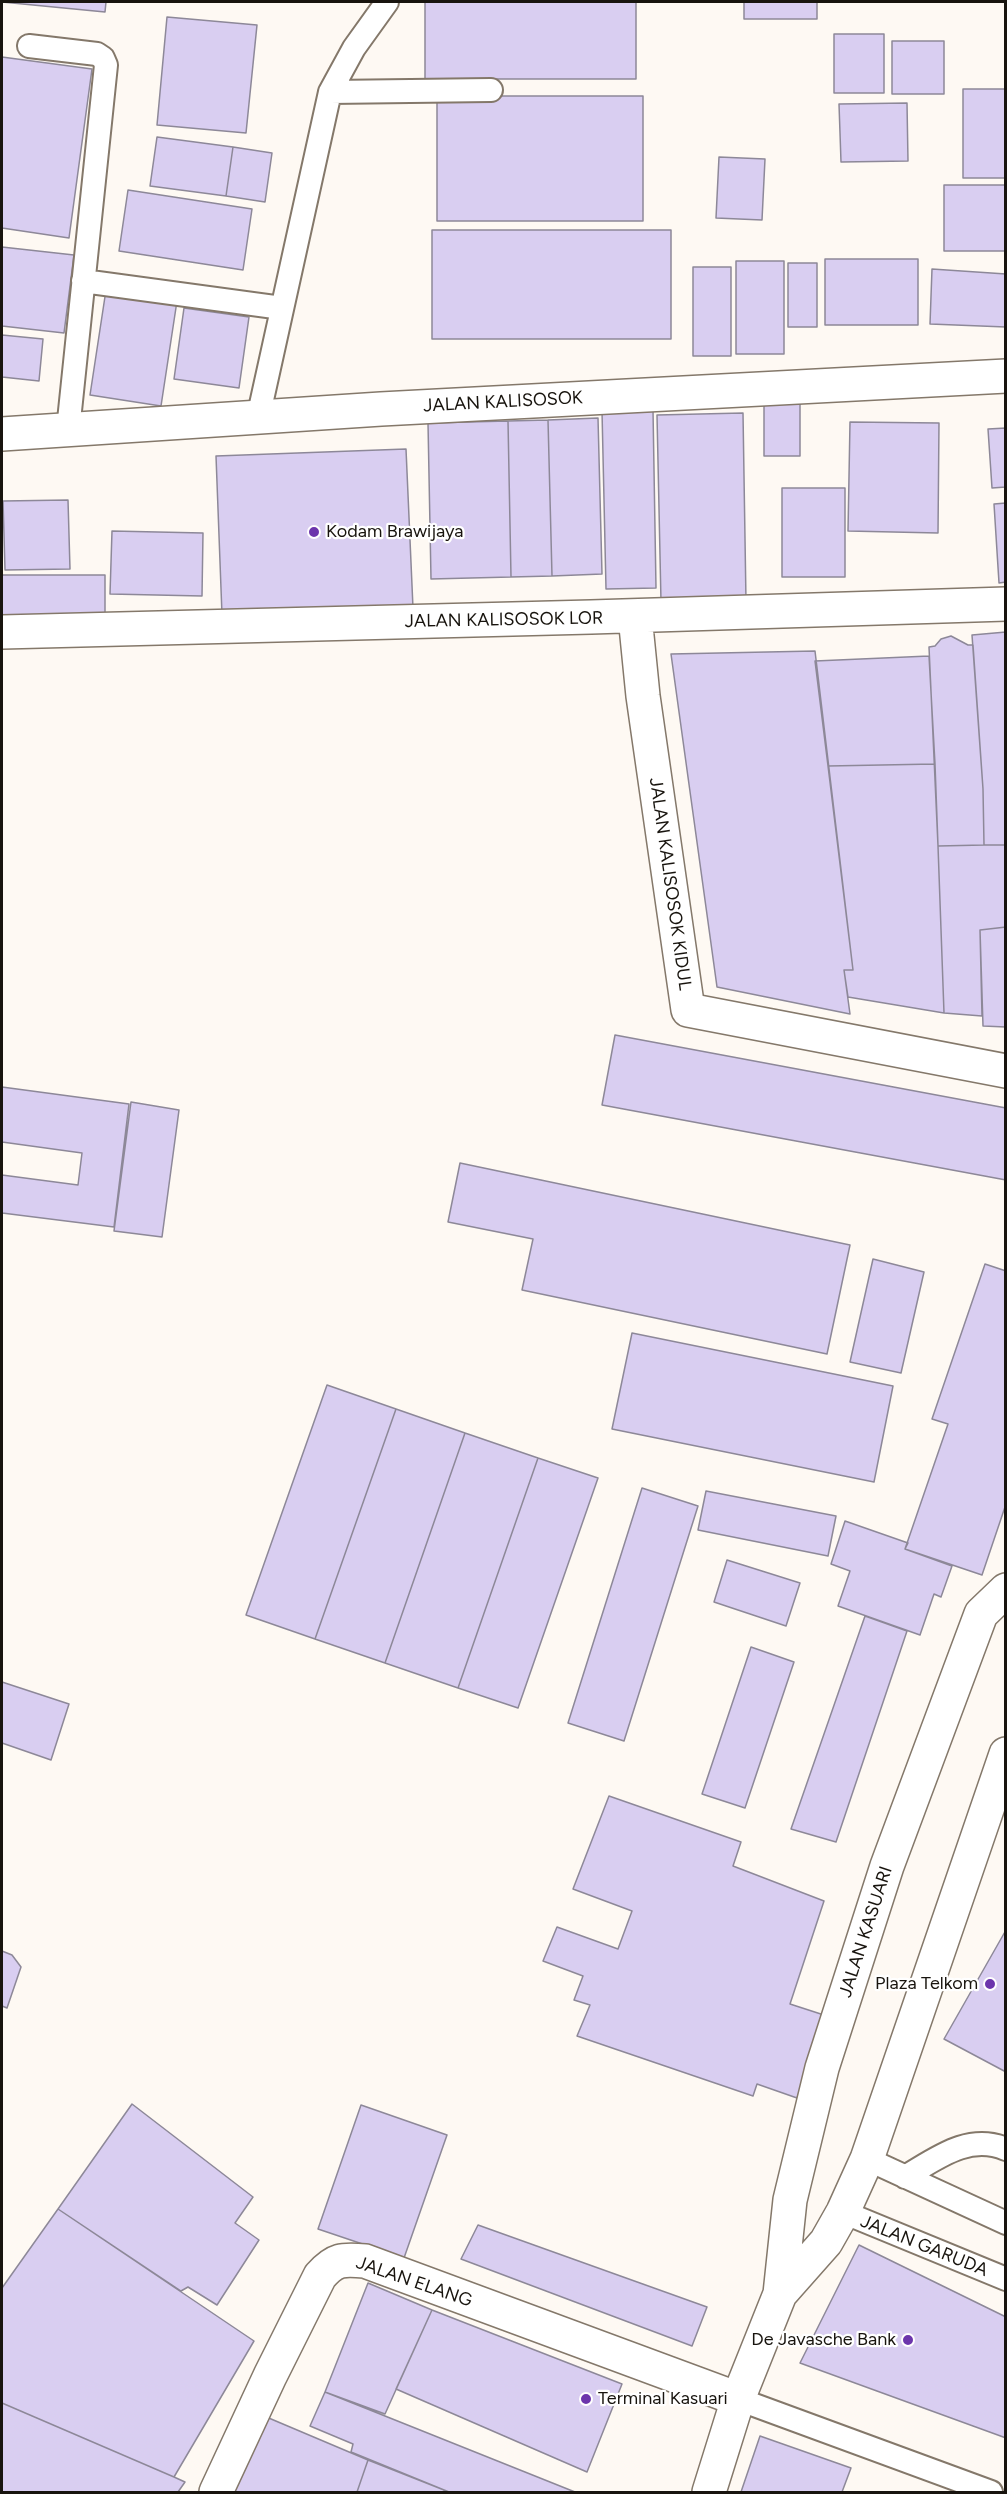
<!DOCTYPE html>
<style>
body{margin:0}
#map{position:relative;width:1007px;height:2494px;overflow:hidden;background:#fef9f3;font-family:Figtree,sans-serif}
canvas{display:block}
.frame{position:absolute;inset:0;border:3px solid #18140e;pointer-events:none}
</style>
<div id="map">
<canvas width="1007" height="2494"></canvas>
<div class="frame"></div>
</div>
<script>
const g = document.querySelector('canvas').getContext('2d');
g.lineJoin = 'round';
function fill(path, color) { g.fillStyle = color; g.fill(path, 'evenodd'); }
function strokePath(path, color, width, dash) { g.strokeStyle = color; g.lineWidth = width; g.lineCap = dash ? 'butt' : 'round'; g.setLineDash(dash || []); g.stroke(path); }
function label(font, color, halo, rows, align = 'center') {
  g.font = font + ' Figtree,sans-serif'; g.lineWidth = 4.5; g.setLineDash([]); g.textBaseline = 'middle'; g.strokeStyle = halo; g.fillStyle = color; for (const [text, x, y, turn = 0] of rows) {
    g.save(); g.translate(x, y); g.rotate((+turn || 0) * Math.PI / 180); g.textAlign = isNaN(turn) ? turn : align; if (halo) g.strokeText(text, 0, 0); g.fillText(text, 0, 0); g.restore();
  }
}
const building = new Path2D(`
 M2,2h104l-1,10z
 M425,2h211v77h-211z
 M744,2h73v17h-73z
 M167,17l90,8 -11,108 -89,-8z
 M834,34h50v59h-50z
 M892,41h52v53h-52z
 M2,57l90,12 -23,169 -67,-10z
 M963,89h43v89h-43z
 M437,96h206v125h-206z
 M907,103l1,58 -67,1 -2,-58z
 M157,137l76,10 -7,49 -76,-10z
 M233,147l39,6 -7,49 -39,-6z
 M719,157l46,2 -3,61 -46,-2z
 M944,185h62v66h-62z
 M128,190l124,19 -9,61 -124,-19z
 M432,230h239v109h-239z
 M2,247l72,8 -10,78 -62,-7z
 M825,259h93v66h-93z
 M736,261h48v93h-48z
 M788,263h29v64h-29z
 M693,267h38v89h-38z
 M932,269l74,5v53l-76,-3z
 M106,290l71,11 -16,105 -71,-11z
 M184,308l65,9 -10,71 -65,-9z
 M2,335l41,4 -4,42 -37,-4z
 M764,394h36v62h-36z
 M653,410l3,178 -50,1 -4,-178z
 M743,413l3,188 -85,1 -4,-187z
 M598,418l4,156 -50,2 -4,-156z
 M548,420l4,156 -41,1 -3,-156z
 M508,421l3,156 -80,2 -3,-156z
 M850,422l89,1 -1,110 -90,-2z
 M1006,428v59l-14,1 -4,-59z
 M406,449l7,159 -191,7 -6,-159z
 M782,488h63v89h-63z
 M68,500l2,69 -65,1 -2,-69z
 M1006,503v79l-7,1 -5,-79z
 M112,531l91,2 -1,63 -92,-2z
 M2,575h103v50h-103z
 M1006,632v213h-22l-1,-56 -11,-154z
 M951,636l17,9h5l10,144 1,56 -46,1 -9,-199 6,-1 6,-7z
 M815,651l38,319h-9l6,44 -133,-27 -46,-333z
 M929,656l6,108 -107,2 -13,-105z
 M935,764l3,82 6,167 -96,-16 -4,-27h9l-25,-204z
 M984,845h22v82l-26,3 2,86 -38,-3 -6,-167z
 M1006,927v100l-23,-1 -3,-96z
 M615,1035l391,73v72l-404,-75z
 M2,1087l127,17 -15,123 -112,-14v-38l76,10 4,-32 -80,-11z
 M131,1102l48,8 -17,127 -48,-6z
 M460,1163l390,82 -23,109 -305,-64 11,-51 -85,-17z
 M873,1259l51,13 -23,101 -51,-11z
 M985,1264l21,7v233l-24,71 -77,-26 43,-125 -16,-5z
 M632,1333l261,53 -19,96 -262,-53z
 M327,1385l69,24 -81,230 -69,-24z
 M396,1409l69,24 -80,230 -70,-24z
 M465,1433l73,25 -80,230 -73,-25z
 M538,1458l60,20 -80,230 -60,-20z
 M642,1488l56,18 -74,235 -56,-18z
 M706,1491l130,25 -8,40 -130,-26z
 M845,1521l63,22 -3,6 47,17 -11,31 -7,-3 -14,41 -82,-29 12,-35 -19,-7z
 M727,1560l73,23 -14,43 -72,-24z
 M865,1616l42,15 -71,211 -45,-13z
 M751,1647l43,15 -49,146 -43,-14z
 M2,1682l67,22 -18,56 -49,-17z
 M609,1796l132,46 -8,24 91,35 -34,103 37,12 -30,82 -40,-14 -4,12 -176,-60 13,-31 -16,-5 9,-24 -40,-15 14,-34 61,22 14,-38 -59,-22z
 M1006,1930v142l-62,-33z
 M2,1951l10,4 9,12 -14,41 -5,-2z
 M132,2104l121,93 -18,26 24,17 -42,65 -29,-18 -7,4 -123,-82z
 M361,2105l86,30 -43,123 -86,-29z
 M58,2209l196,132 -80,136 -172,-74v-115z
 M478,2225l229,82 -15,39 -231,-87z
 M859,2245l147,72v121l-206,-75z
 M368,2283l64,27 -47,104 -60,-22z
 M432,2310l190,74 -35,88 -191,-83z
 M325,2392l250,100h-126l-98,-40 2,-8 -43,-18z
 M2,2403l172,74 11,5 -7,10h-176z
 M264,2416l104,44 -11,32h-123z
 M760,2436l91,32 -9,24h-101z
 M368,2460l76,30v2h-87z`);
const lane = new Path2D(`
 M29,46l68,8 6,4 3,7 -38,365
 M330,92l161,-2
 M83,281l199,27
 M258,418l72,-326 24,-44 33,-46
 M867,2159l139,64
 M905,2177c31,-18 63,-44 101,-28
 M843,2212l163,67
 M738,2399l253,93`);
const street = new Path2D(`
 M2,434l379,-25 625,-33
 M635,616l8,80 45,314 318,61
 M2,632l589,-15 415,-13
 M216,2492l54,-116 50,-100c15,-17 22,-17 45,-15l373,138`);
const secondary = new Path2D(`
 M780,2294l46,-52 17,-30 24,-53 139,-405
 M709,2492l29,-93 42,-105 10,-94 32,-132 65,-202 94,-252 25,-24`);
const markers = [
 [314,532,6,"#6c35ac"],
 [990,1984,6,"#6c35ac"],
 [908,2340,6,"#6c35ac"],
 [586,2399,6,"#6c35ac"]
];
const streetNames = [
 ["JALAN KALISOSOK",503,402,-3],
 ["JALAN KALISOSOK LOR",504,620,-1],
 ["JALAN KALISOSOK KIDUL",670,884,82],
 ["JALAN KASUARI",866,1932,-72],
 ["JALAN GARUDA",924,2246,22],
 ["JALAN ELANG",414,2282,19]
];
const poiNames = [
 ["Kodam Brawijaya",326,532],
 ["Plaza Telkom",978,1984,"right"],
 ["De Javasche Bank",896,2340,"right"],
 ["Terminal Kasuari",598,2399]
];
fill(building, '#d9cef1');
strokePath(building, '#8d8898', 1.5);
strokePath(lane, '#84786a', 26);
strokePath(street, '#84786a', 36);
strokePath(secondary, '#84786a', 36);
strokePath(lane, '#fff', 22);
strokePath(street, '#fff', 33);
strokePath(secondary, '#fff', 33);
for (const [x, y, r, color] of markers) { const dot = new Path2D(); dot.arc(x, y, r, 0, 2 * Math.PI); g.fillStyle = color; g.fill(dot); strokePath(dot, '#fff', 2); }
label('18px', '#18140e', '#fff', streetNames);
label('18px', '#18140e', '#fff', poiNames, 'left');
</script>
